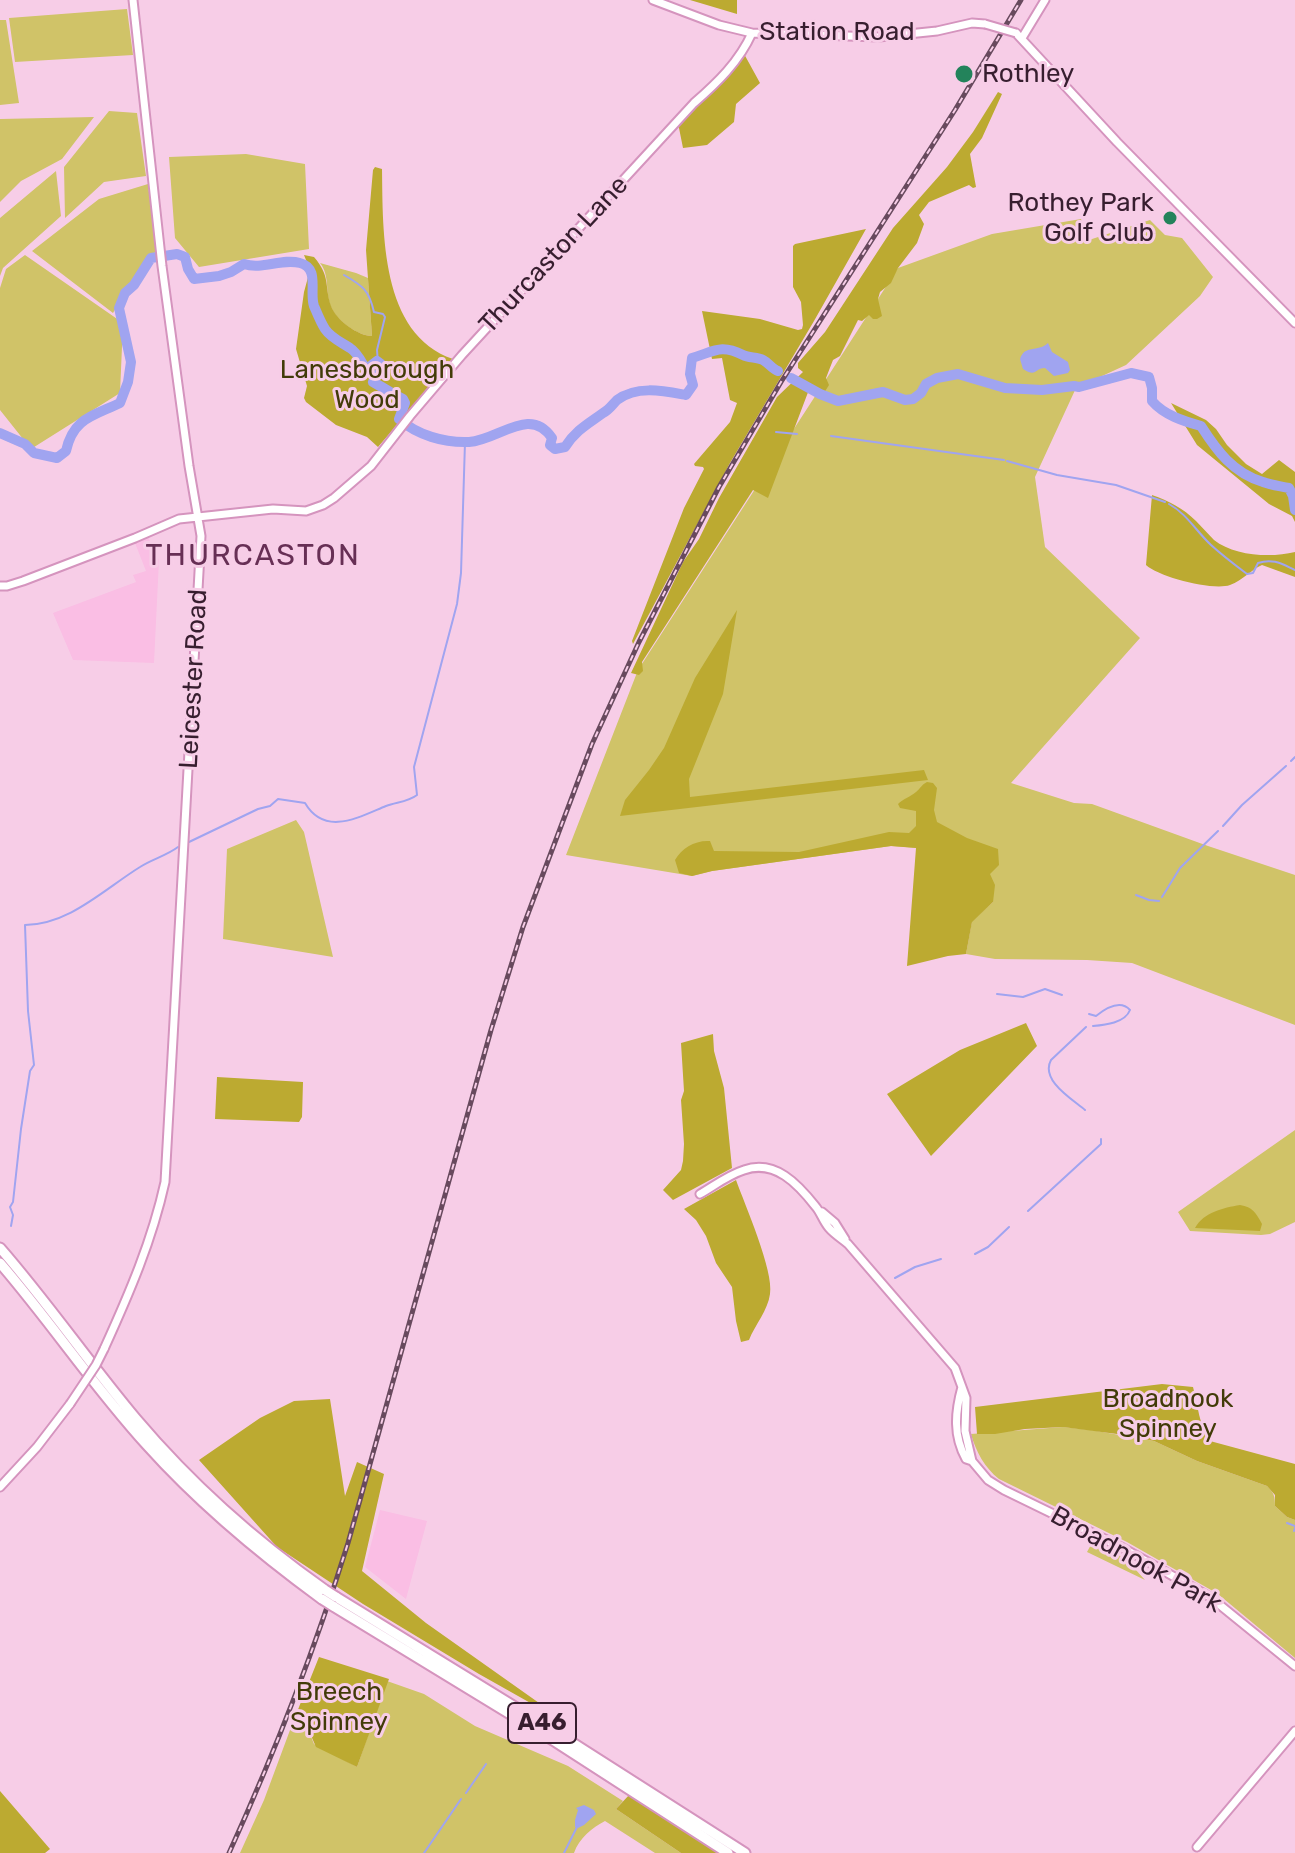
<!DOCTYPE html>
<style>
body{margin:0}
canvas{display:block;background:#f7cde7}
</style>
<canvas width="1295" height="1853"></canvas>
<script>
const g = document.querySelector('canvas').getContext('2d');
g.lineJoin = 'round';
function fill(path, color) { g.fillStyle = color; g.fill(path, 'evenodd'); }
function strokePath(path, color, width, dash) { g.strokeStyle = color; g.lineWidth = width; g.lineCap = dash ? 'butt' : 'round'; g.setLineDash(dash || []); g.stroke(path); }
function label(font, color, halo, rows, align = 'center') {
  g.font = font + ' Rubik,sans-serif'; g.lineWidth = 6; g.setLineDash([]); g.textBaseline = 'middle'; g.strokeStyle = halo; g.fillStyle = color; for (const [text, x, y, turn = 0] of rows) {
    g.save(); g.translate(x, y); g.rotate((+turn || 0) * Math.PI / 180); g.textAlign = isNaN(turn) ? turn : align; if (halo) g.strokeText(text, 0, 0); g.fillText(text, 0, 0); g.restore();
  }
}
const built = new Path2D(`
 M148,537l11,23 -5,103 -81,-3 -20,-47 83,-31 -3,-7 13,-4 -11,-28z
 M380,1510l47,11 -21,78 -41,-32z`);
const green = new Path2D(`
 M127,9l6,46 -118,7 -6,-44z
 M0,20h6l13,83 -19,2z
 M109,111l28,2 9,63 -42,6 -39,36 -1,-51z
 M94,117l-32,42 -41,22 -21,21v-83z
 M246,154l59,10 4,85 -110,18 -24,-29 -6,-81z
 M56,171l5,45 -58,52 -3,8v-58z
 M148,184l8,67 -24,30 -19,32 -81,-62 67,-52z
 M1081,219l8,21 61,-20 15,15 17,3 31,39 -13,19 -74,69 -50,23 -41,89 10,70 95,91 -129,145 63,20 18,1 116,42 87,29v150l-163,-62 -45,-3 -92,-1 -29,-5 6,-33 21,-19 -47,-52 -55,-4 -179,25 -20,5 -126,-21 72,-185 260,-402 94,-34z
 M25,255l98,68 -3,70 -89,56 -31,-39v-122l6,-19z
 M320,263l36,10 12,5 4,58c-14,0 -36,-16 -41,-29 -6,-14 -1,-32 -11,-44z
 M296,820l8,12 29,125 -110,-18 4,-90z
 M1295,1130v92l-25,12 -9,1 -71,-4 -12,-19z
 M1063,1427l28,3 63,11 43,20 70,25c7,7 8,10 8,20l12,11 8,3v138l-77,-64 -91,-52 -128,-63c-14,-11 -23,-27 -28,-45z
 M1093,1541l33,18 19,21 -58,-28z
 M387,1681l37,13 51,32 93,40 55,35 -7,8 65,44h-26l-50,-32c-13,7 -26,17 -31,32h-334l24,-53 29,-78 13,2 8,20 43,23z`);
const forest = new Path2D(`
 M690,0h47v14z
 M743,52l17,31 -24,21 -2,18 -27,23 -24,3 -5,-25z
 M998,92l4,2 -20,44 -12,16 6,33 -3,1 -4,-3 -40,17 -10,13 5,9 -7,19 -19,25 -7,15 -11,9 -2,7 4,17 -5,3h-4l-4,-4 -7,6 -4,-1 -18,36 -7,4 -7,18 3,7 -5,8 -14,-6 -42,111 -15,-8 -111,172 1,9 -4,4 -8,-2 52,-111 16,-23 20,-41 58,-101 26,-25 -5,-4v-5l27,-31 68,-104 54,-61 26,-35z
 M375,167l7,2c1,63 -2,165 71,190l-75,88 -11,-10 -31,-12 -30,-23 -2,-4 3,-12 -11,-37 8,-57 6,-22 -6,-15 10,2c17,20 10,28 17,49 5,14 27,30 41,30l-6,-86 7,-80z
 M866,229l-52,92 -84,142 -97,181 -1,-3 52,-133 20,-39 -1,-2 -8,-1 -1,-2 36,-42 7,-19 -7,-3 -8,-42 -10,1 -10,-48 58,8 38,11 4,-1 1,-4 -2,-23 -8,-15v-41l2,-2z
 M1171,403l35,17 10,9 11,16 19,19 16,10 17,-14 16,12v50l-3,-6 -23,-12 -72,-59z
 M1152,495c17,6 31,13 44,26 6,6 12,13 18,19 20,16 57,18 81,12v25l-33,-12c-11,5 -19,15 -32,20 -17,6 -71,-8 -84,-20z
 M737,610l-14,84 -34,85 1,18 234,-27 4,10 -308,36 5,-16 24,-30 15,-22 31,-70z
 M927,782l6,1 4,5 -3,22 3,12 30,16 31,11 1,16 -9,9 5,11 -2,17 -21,20 -6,32 -18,2 -41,10 9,-118 -25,-2 -179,25 -20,5 -13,-3 -4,-13c7,-12 20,-20 35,-19l4,10 85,1 90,-20 20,1 7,-7v-15l-16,-3 -2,-4c5,-5 12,-7 18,-12 5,-4 5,-7 11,-10z
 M1026,1023l11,23 -106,110 -44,-62 73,-44z
 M713,1034l1,17 10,37 8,80 -59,32 -10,-10 18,-20 2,-9 1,-17 -3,-44 3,-9 -3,-48z
 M217,1077l86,5 -1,35 -3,5 -84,-3z
 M736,1180c9,25 38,91 34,114 -2,16 -15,31 -21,46l-8,2 -5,-21 -4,-34 -16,-24 -10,-27 -10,-16 -12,-11z
 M1240,1205c13,2 16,8 22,19l-2,7 -65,-3c9,-16 28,-20 45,-23z
 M1162,1384l31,3c5,18 6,39 17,54l85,23v56l-8,-3 -12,-11v-11l-8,-9 -70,-25 -43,-20 -37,-7 -54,-7 -38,2 -30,5h-18l-2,-27z
 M330,1399l15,97 12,-34 27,12 -22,97 64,52 147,104 -94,-53 -116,-70 -86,-57 -78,-87 61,-42 34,-17z
 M319,1657l70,22 -32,88 -41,-20 -10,-23 -13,-2z
 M0,1791l50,58 -5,4h-45z
 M630,1794l92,59h-41l-65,-44z`);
const water = new Path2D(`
 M1048,343l4,9 16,10 2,8 -2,3 -14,3 -9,-8c-11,0 -8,10 -22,1l-3,-10c5,-15 17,-6 28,-16z
 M584,1805l10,5 2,4 -12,11 -6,3 -3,-1v-7l3,-10 -2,-2z`);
const stream = new Path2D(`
 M344,275c19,11 25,15 30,37l9,2 2,3 -8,33 1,13
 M776,432l21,2
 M831,436l173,24
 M1007,461l50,14 59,10 49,17
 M1169,504c18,10 27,27 42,41 11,10 24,20 36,29l6,-1 5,-10c15,-5 24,1 37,7
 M1291,761l4,-4
 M1223,826l19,-21 44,-39
 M189,842l69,-33 12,-3 8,-7 27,4c20,34 54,14 81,3 11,-4 22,-4 31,-11l-3,-28 43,-163 4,-31 4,-131
 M1136,895l13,5 10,1
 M1162,897l18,-29 38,-37
 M997,994l26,3 22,-8 17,6
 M1089,1014l7,2c10,-8 24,-17 34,-6 -5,13 -25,15 -37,16
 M1085,1110c-13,-11 -45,-30 -34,-50l35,-33
 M1028,1211l73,-67v-5
 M11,1226l2,-11 -3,-8 3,-5 8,-73 9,-58 4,-6 -6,-54 -3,-86c45,-1 78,-35 115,-58 12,-8 26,-11 38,-20
 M975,1254l13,-7 21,-20
 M895,1278l20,-11 26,-8
 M1287,1523l8,3
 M1294,1531l1,-3
 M466,1793l20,-29
 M424,1853l37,-54
 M564,1853l13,-26`);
const river = new Path2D(`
 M791,378l29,16 18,7 45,-9 22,8 8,-1 8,-6 5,-9 11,-6 21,-4 47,14 37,2 32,-4 5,1 52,-14 18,4 3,11v13c12,14 31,20 49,25 16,25 32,47 62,56 8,3 17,4 26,6l4,8 2,14
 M0,433l25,11 9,9 23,5 9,-7c7,-33 27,-35 54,-48l8,-21 3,-20 -12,-54 6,-15 9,-8 17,-27 26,-4 8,3 3,12 6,10 25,-3 12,-4 13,-8c18,6 38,-6 56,-1 20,5 9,29 14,43 3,7 7,17 11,23 6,9 16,13 25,19 7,4 11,13 15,20h3l9,-7 4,3 -1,10 -4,1 -3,7c11,6 20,12 30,17l2,4 -6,16c18,16 45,24 70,23 30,-2 61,-37 83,-4l-2,7 5,4 10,-2c11,-17 23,-23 38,-34 6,-3 9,-8 14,-13 20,-15 47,-9 69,-5l7,-10 -3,-11 2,-16c23,-7 29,-14 51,-3 6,3 14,2 20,5 6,3 9,9 15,11`);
const secondary = new Path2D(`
 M653,0l66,25 33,8 127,4 58,-6 35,-8 13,1
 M1016,33l101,109 178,181
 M1022,38l23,-38
 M0,586h7l16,-5 112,-43 44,-19 94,-10 33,2 17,-6 11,-7 37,-32 39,-50 52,-61 232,-252c23,-20 45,-41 58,-70
 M700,1194c14,-8 28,-19 44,-24 31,-11 54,14 72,37 5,6 7,14 13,21 5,6 13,11 19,16l107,124 11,30 -1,33 7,30
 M822,1212l13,11 10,16
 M104,1349c25,-55 48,-108 61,-167l36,-646 -12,-70 -27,-200 -29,-266
 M962,1387c-7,25 -9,49 4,72l6,2 16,19 16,10 119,58 87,49 85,69
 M0,1487l37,-40 33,-43
 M1197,1847l98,-116`);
const highway = new Path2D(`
 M0,1248c48,55 89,115 136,171 55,65 119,122 189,171
 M0,1263c51,59 94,124 147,182 52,58 112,108 175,154
 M336,1597l218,134 191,122
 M333,1606l223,136 172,111`);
const rail = new Path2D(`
 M229,1853c46,-101 86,-204 119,-310l143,-513 32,-103 69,-183 47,-102 80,-155 62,-105 174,-272 66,-110`);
const secondaryBridge = new Path2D(`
 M985,24l31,9
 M70,1404l26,-39 8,-16`);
const highwayBridge = new Path2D(`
 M325,1590l11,7
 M322,1599l11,7`);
const markers = [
 [964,74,10,"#23835b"],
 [1170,218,8,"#23835b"]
];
const shields = [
 [542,1723,68]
];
const shieldNames = [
 ["A46",542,1723]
];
const streetNames = [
 ["Station Road",837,32],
 ["Thurcaston Lane",554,255,-47],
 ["Leicester Road",194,679,-87],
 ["Broadnook Park",1136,1560,29]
];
const poiNames = [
 ["Rothley",982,74],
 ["Rothey Park",1154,203,"right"],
 ["Golf Club",1154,233,"right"]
];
const parkNames = [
 ["Lanesborough",367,370],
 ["Wood",367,400],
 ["Broadnook",1168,1399],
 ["Spinney",1168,1429],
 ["Breech",339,1692],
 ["Spinney",339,1722]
];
const quarterNames = [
 ["THURCASTON",253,556]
];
fill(built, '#fabee4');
fill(green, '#d0c368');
fill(forest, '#bcaa31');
fill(water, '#a0a4f0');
strokePath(stream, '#a0a4f0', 2);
strokePath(river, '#a0a4f0', 10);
strokePath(secondary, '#d594be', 11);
strokePath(highway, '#d594be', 13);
strokePath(secondary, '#fff', 7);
strokePath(highway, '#fff', 9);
strokePath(rail, '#684a5e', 5);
strokePath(rail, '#f7cde7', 2, [6]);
strokePath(secondaryBridge, '#d594be', 11, []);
strokePath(highwayBridge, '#d594be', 13, []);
strokePath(secondaryBridge, '#fff', 7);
strokePath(highwayBridge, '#fff', 9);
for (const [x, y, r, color] of markers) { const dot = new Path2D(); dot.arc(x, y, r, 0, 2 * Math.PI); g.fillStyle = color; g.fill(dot); strokePath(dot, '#f7cde7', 3); }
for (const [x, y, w] of shields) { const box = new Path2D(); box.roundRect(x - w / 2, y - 20, w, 40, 6); g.fillStyle = '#f7cde7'; g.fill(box); strokePath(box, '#371e2f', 2); }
label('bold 24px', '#371e2f', null, shieldNames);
label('26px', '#371e2f', '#f7cde7', streetNames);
label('26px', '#371e2f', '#f7cde7', poiNames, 'left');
label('26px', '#423b08', '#f7cde7', parkNames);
g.letterSpacing = '2px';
label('30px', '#672f55', '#f7cde7', quarterNames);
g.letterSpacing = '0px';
</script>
